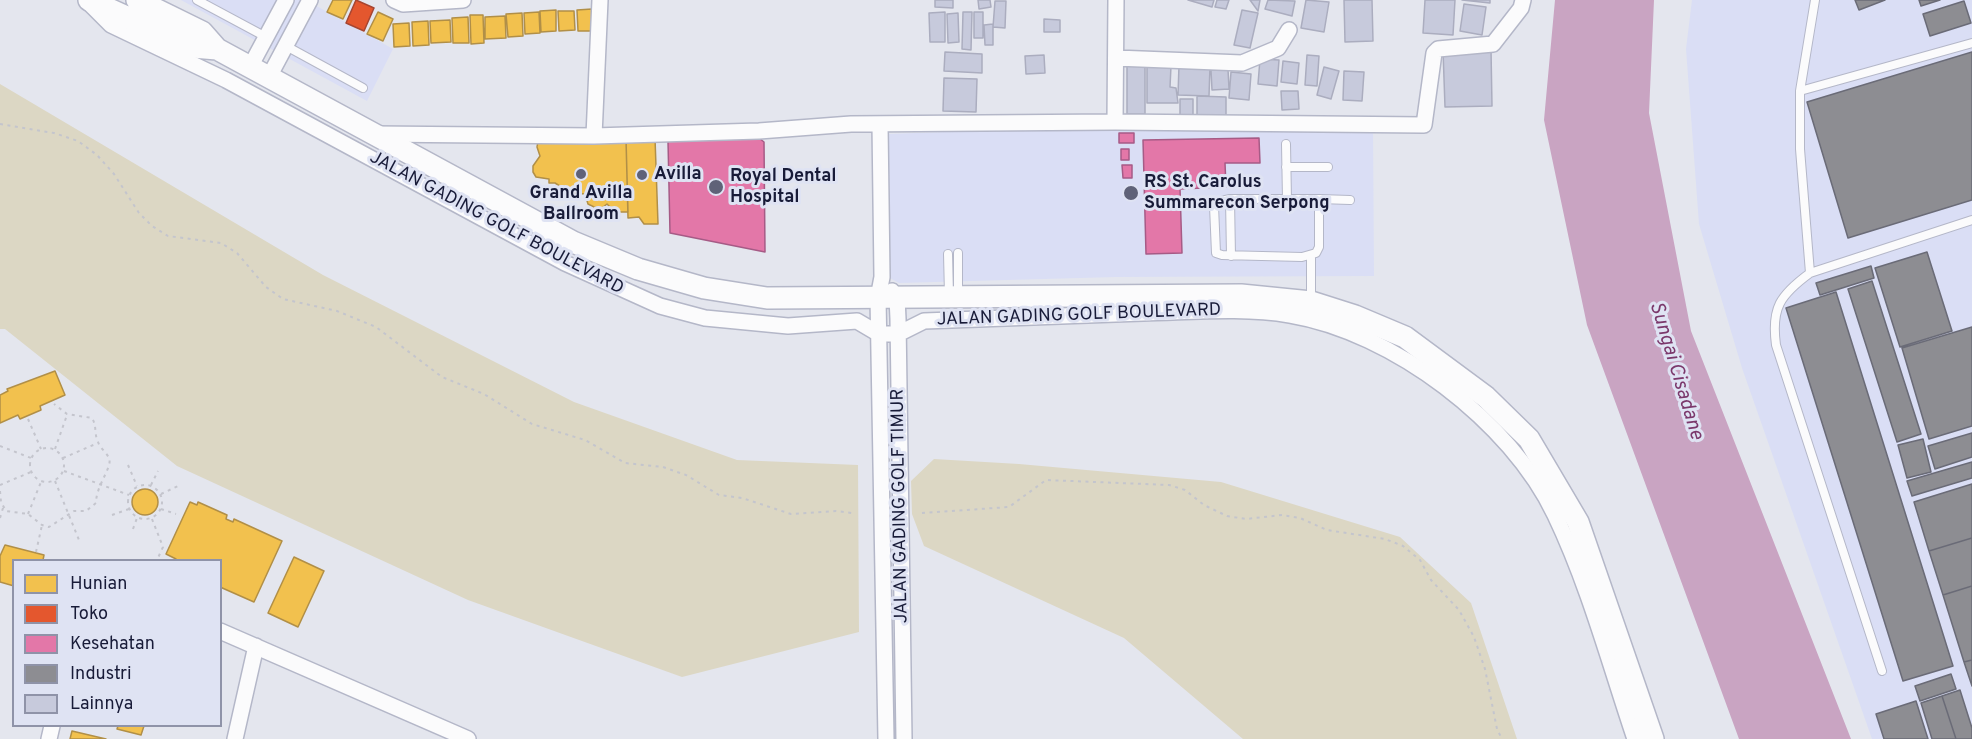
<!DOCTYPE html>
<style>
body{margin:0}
#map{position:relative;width:1972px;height:739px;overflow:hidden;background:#e4e6ee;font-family:Overpass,sans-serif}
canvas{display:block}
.legend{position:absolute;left:12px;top:559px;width:210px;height:168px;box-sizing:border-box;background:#dfe3f3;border:2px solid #8f93a8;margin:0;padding:8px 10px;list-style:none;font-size:18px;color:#181b38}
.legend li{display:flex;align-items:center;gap:12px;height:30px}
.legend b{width:30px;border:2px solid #8f93a8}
</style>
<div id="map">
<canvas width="1972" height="739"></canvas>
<ul class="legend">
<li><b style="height:16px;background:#f2c14e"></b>Hunian</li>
<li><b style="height:16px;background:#e4572e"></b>Toko</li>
<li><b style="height:16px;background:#e377a8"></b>Kesehatan</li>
<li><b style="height:16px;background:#8d8d92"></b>Industri</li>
<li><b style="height:16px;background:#c7cadc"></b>Lainnya</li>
</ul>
</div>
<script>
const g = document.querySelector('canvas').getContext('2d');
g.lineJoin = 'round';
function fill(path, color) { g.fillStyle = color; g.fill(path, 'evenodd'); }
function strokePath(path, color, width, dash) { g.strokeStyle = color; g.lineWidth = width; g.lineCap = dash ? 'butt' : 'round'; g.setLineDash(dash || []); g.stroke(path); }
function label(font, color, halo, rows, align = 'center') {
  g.font = font + ' Overpass,sans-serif'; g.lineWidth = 6; g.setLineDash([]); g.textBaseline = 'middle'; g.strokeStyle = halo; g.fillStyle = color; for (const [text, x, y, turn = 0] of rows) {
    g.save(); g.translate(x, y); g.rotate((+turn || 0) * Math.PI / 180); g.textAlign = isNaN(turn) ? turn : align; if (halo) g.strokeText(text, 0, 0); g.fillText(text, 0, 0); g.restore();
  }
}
const built = new Path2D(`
 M181,0h125l87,49 -26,52z
 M1692,0h280v739h-100l-130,-371 -43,-144 -13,-175z
 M1113,126l260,1 1,149 -258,1 -217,6 -11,-6v-143z`);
const green = new Path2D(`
 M0,84l323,191 251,127 163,58 121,5 1,167 -177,45 -214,-77 -291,-134 -172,-137h-5z
 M934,459l85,5 202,18 179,55 71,66 46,136h-274l-119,-101 -200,-92 -12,-32 -1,-33z`);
const water = new Path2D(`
 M1555,0h99l-5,113 42,218 160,408h-112l-152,-414 -43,-205z`);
const homes = new Path2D(`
 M333,0h19l-9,19 -16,-7z
 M592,9l1,22h-15l-1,-21z
 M556,10v21l-15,1 -1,-21z
 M558,11h16l1,19 -16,1z
 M378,12l15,7 -10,22 -16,-7z
 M539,12l1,21 -15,1 -1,-21z
 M522,13l1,23 -15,1 -2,-23z
 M470,15h13l1,28 -13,1z
 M505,16l1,22 -21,1v-22z
 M468,17l1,26h-16l-1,-25z
 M450,20l1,22 -20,1 -1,-22z
 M428,21l1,24 -16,1 -1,-24z
 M409,23l1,23 -16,1 -1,-23z
 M655,138l3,86h-14l-5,-7 -11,1 -2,-79z
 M626,139l2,73h-13l-8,-8 -5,4 -8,-1 -6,-3 -3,-10 -14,-1 -16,-10h-6v-4l-13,-2 -3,-5v-6l7,-10 -3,-9 1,-6z
 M55,371l10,24 -25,11 1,4 -21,9 -2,-4 -18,8v-28l8,-4 -1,-2z
 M132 502a13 13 0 1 1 26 0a13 13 0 1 1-26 0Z
 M190,502l7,3 1,-3 29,13 -1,4 7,3 1,-3 48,22 -28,61 -34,-15v-27h-45l1,-1 -10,-5z
 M5,545l39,10 -1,5h-29v26l-14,-4v-26z
 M294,557l30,14 -26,56 -30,-14z
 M118,726h26l-3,9 -24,-6z
 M72,731l34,8h-36z`);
const shops = new Path2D(`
 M356,0l18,8 -10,23 -18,-8z`);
const health = new Path2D(`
 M1119,133h15v10h-15z
 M759,138l5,4 1,110 -95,-19 -2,-92z
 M1259,138l1,25h-35l1,24 -46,2 2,64 -36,1 -3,-114z
 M1121,149h8v11h-8z
 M1122,165h10v13h-9z`);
const industry = new Path2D(`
 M1855,0h30l-26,10z
 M1919,0h21l-19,6z
 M1964,1l7,22 -41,13 -7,-22z
 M1972,52v148l-124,38 -41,-136z
 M1927,252l25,79 -52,16 -25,-79z
 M1871,266l3,12 -54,17 -4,-12z
 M1872,281l49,153 -24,8 -49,-153z
 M1836,292l117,374 -50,15 -117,-373z
 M1972,327v99l-43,13 -27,-91z
 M1972,433v24l-37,12 -7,-23z
 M1923,439l8,33 -24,6 -9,-33z
 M1972,462v16l-60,18 -5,-15z
 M1972,484v54l-43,13 -15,-49z
 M1972,538v48l-29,9 -14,-44z
 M1972,586v74l-8,2 -21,-67z
 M1972,660v26l-8,-24z
 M1951,674l5,15 -36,12 -5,-15z
 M1960,690l12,38v11h-16l-14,-43z
 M1942,696l14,43h-24l-11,-36z
 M1916,701l12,38h-44l-8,-25z`);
const building = new Path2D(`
 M935,0h18v8l-18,-1z
 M978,0h12l1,7 -12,2z
 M1188,0h26l-2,7z
 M1217,0h12l-3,9 -11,-2z
 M1250,0h10l-2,11z
 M1268,0l27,1 -3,15 -27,-7z
 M1306,0l23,2 -5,30 -23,-4z
 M1344,0h28l1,41 -28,1z
 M1425,0h30l-2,35 -30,-2z
 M1462,0h28v3z
 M995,1h11l-1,27 -12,-1z
 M1464,4l22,3 -4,28 -22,-4z
 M1242,10l16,3 -8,35 -16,-3z
 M945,12v30h-15l-1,-29z
 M963,12h9l-1,38 -9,-1z
 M974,12h9v26h-9z
 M958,13l1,29 -11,1 -1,-29z
 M1044,19l16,1v12h-16z
 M993,24v21h-8l-1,-20z
 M1491,49l1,57 -47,1 -2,-57z
 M945,52l37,2v19l-38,-2z
 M1044,55l1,18 -19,1 -1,-18z
 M1307,55l12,1 -2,30 -12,-1z
 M1260,59l19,1 -2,26 -19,-2z
 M1283,61l16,2 -2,21 -16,-2z
 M1145,62v52h-18v-51z
 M1147,65l24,1 -1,21 6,1 2,15h-31z
 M1179,65l31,1 -1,30 -31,-1z
 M1324,67l15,4 -8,28 -14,-4z
 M1228,69l1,20 -17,1 -1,-20z
 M1344,71l20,1 -2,29 -19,-1z
 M1231,72l20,2 -2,26 -20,-2z
 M944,78l33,1 -1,33 -33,-1z
 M1281,91h17l1,18 -17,1z
 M1197,96l29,1v19l-29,-1z
 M1180,99h13v19h-13z`);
const path = new Path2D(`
 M0,124l54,9 24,8 19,14 17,19 25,39 13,13 16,10 53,7 16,10 29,34 17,12 54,12 39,16 66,50 42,17 48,30 53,16 40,23 38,4 23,8 33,20 23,3 49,16 45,-3 16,2
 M28,419l13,30
 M0,446l31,12
 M30 465a17 17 0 1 1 34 0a17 17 0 1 1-34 0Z
 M55,449l12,-34
 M63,458l35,-15
 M128,465l9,21
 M64,471l65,24
 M55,481l24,59
 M0,485l31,-13
 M151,485l7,-14
 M128 502a17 17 0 1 1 34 0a17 17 0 1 1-34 0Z
 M0,491l1,11 5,9 22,3 14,11 7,2 25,-16h12l10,-8c0,-18 17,-36 13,-45 -3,-6 -9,-10 -11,-16 -4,-8 -1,-16 -6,-24l-25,-4 -13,-10
 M161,494l17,-8
 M161,509l15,5
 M922,513l87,-6 37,-27 123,5 16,5 19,15 23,11 19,3 36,-4 18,3 27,12 58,9 18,7 17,14 11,20 28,30 15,27 11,32 12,60 5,10
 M28,514l13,-32
 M112,515l17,-6
 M0,518l3,-10
 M152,519l11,28 -6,13
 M133,529l4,-11
 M36,552l6,-27`);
const service = new Path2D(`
 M197,0l69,37
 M286,46l77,42
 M1800,91l15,-91
 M1286,144l1,56
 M1286,167h42
 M1230,199h89v48l-3,6 -14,4 -80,-2 -6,-2 -2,-47 2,-4z
 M1230,199l1,57
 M1319,199l31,1
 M958,253v41
 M948,254l1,41
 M1810,273l-10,-124v-58l172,-48
 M1311,299v-43
 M1882,671l-106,-326c-5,-37 4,-50 34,-72l162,-53`);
const minor = new Path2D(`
 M394,0l9,4 60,-4
 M87,1l24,24 115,55 339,183 95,43 45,12 83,8 69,-5 22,13h19l26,-13c73,-3 146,-5 219,-8 49,-1 99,-6 147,2 103,17 221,107 265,200 34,71 55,150 80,224
 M1116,58l126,5 36,-15 11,-18
 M250,67l36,-67
 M269,77l41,-77
 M1115,122l1,-122
 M880,124l2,153 -4,21 8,441
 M374,134l220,2 165,-5 92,-7 264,-2 309,3 10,-72 4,-4 55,-5 28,-36 2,-8
 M594,136l6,-136
 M892,291l5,7 1,21 6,420
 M220,631l248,108
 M49,739l3,-13
 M235,739l21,-93`);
const secondary = new Path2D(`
 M89,0l104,47 24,2
 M137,0l65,32 15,17 356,193 65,27 66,19 63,10 474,-3 70,7 44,14 50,21 81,60 43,42 49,83 75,217`);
const markers = [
 [581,174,6,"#5f6278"],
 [642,175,6,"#5f6278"],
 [716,187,8,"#5f6278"],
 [1131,193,8,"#5f6278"]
];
const poiNames = [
 ["Avilla",654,175],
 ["Royal Dental",730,177],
 ["Hospital",730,198],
 ["RS St. Carolus",1144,183],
 ["Summarecon Serpong",1144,204],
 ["Grand Avilla",581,194,"center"],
 ["Ballroom",581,215,"center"]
];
const streetNames = [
 ["JALAN GADING GOLF BOULEVARD",496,224,28],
 ["JALAN GADING GOLF BOULEVARD",1079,316,-2],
 ["JALAN GADING GOLF TIMUR",901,506,-91]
];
const waterNames = [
 ["Sungai Cisadane",1675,371,73]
];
fill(built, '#dadef5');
fill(green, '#dcd7c4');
fill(water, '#c9a4c2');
fill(homes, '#f2c14e');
strokePath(homes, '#b18f47', 1.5);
fill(shops, '#e4572e');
strokePath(shops, '#a74531', 1.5);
fill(health, '#e377a8');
strokePath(health, '#a65b86', 1.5);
fill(industry, '#8d8d92');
strokePath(industry, '#6a6b77', 1.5);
fill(building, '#c7cadc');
strokePath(building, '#abadbf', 1.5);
strokePath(service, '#b4b7c8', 10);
strokePath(minor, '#b4b7c8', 18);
strokePath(secondary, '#b4b7c8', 24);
strokePath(path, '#c4c5cd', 2, [3, 4.5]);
strokePath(service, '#fbfbfc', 8);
strokePath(minor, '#fbfbfc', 15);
strokePath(secondary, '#fbfbfc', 21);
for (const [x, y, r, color] of markers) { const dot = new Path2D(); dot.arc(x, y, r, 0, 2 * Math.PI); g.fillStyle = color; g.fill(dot); strokePath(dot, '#dfe3f3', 2); }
label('bold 18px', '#181b38', '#dfe3f3', poiNames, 'left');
label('18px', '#181b38', '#dfe3f3', streetNames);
label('italic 20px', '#7b386c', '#dfe3f3', waterNames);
</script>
